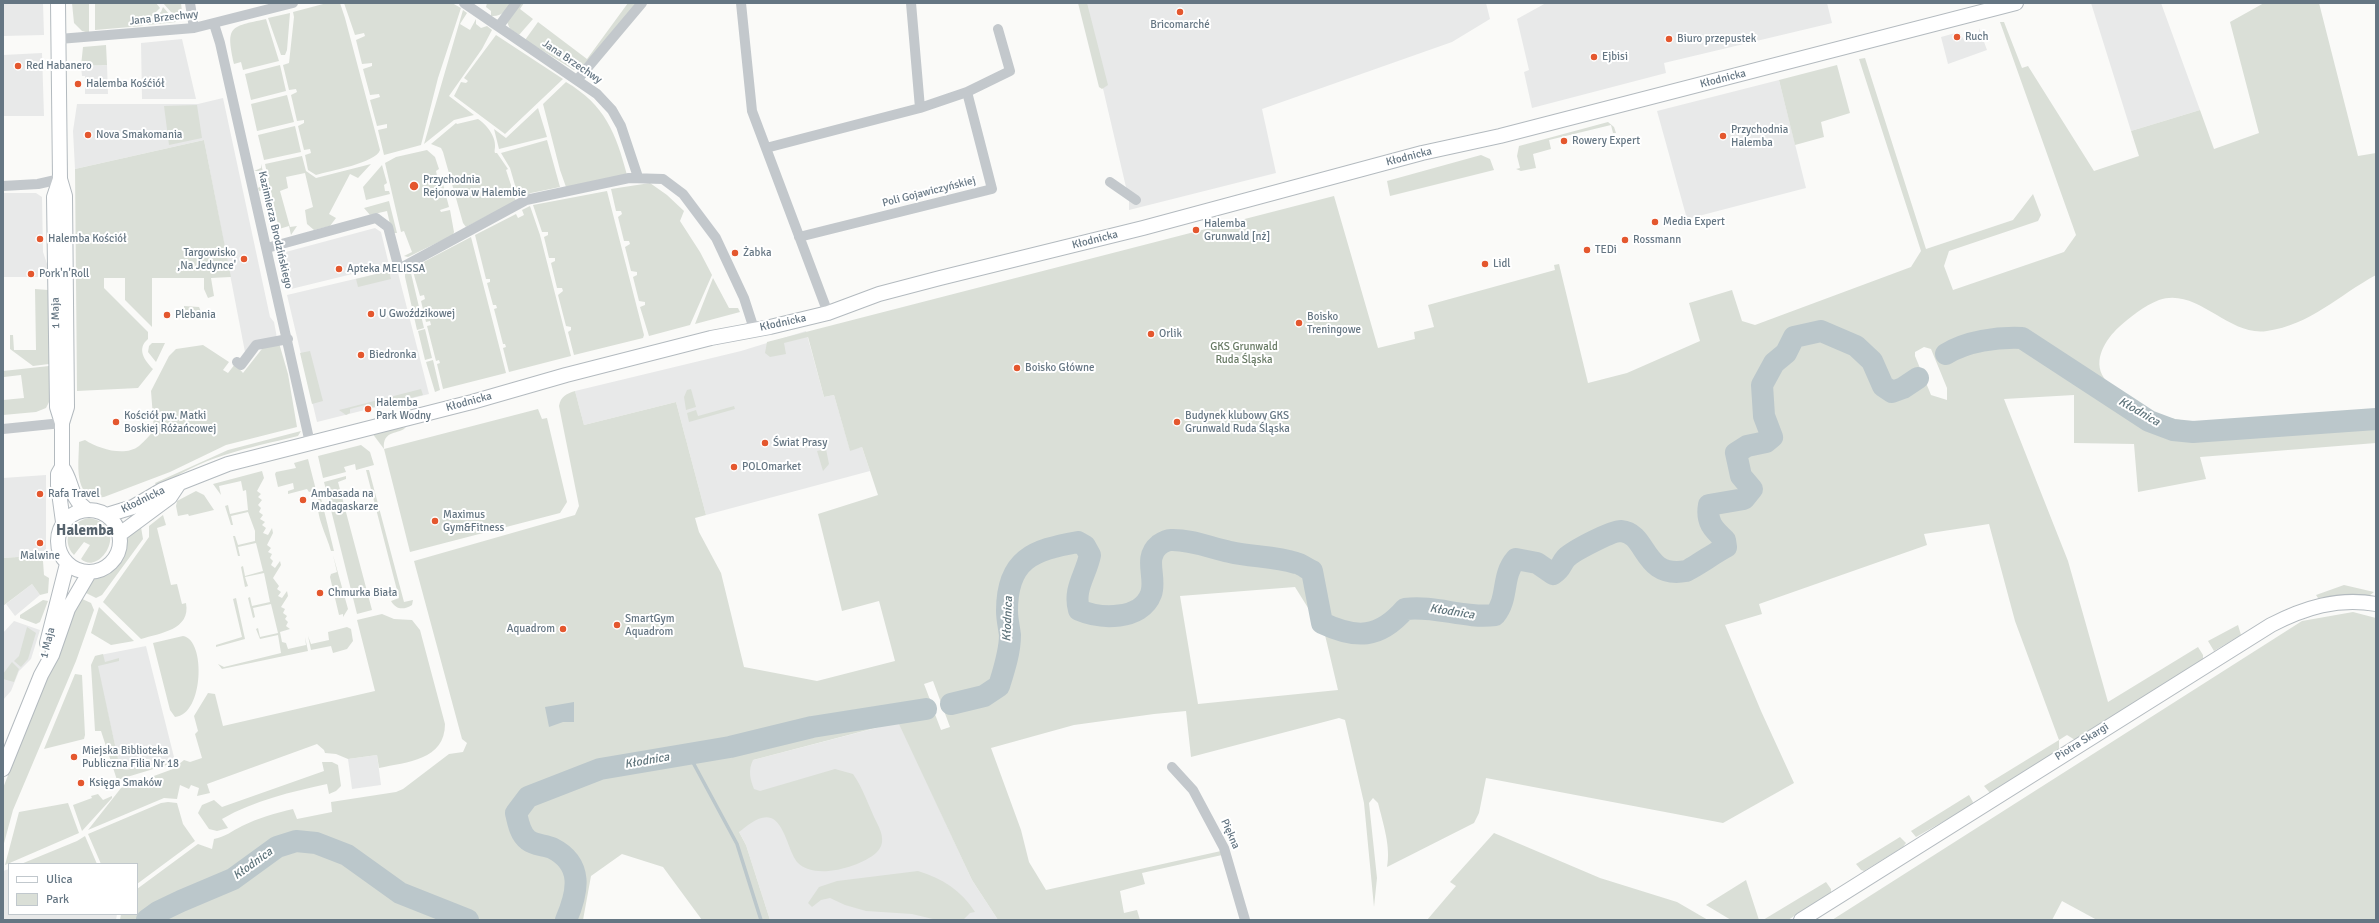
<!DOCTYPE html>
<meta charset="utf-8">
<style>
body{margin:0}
#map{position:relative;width:2379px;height:923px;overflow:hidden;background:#fafaf8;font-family:Signika,sans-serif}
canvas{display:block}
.frame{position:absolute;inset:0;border:4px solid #657683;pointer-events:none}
.legend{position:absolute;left:8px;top:863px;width:130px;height:52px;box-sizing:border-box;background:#fff;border:1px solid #c1c8cd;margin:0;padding:5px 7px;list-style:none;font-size:12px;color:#657683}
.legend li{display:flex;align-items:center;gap:8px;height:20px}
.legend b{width:20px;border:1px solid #c1c8cd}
</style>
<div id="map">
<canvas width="2379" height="923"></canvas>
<div class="frame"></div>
<ul class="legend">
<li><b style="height:5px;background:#fff"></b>Ulica</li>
<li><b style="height:11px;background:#dadfd7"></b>Park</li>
</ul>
</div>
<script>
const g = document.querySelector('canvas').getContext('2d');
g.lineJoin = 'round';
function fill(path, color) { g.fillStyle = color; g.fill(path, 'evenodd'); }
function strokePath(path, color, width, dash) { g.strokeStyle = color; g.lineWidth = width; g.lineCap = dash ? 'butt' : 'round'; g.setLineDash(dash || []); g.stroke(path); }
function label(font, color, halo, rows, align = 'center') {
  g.font = font + ' Signika,sans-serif'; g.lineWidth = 4; g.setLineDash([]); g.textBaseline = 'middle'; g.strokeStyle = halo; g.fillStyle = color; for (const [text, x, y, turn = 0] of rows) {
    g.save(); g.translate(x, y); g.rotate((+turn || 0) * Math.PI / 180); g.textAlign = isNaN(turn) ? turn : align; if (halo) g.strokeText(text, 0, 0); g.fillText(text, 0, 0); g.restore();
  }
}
const built = new Path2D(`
 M3,3h40l1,32 -41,1z
 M1083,3h403l4,16 -38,23 -190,67 14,64 -147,37v-10z
 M1546,3h281l5,20 -168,40 2,10 -134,35 -8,-36 5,-2 -12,-51z
 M2091,3h70l39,107 -69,21z
 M1979,28l8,22 -39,14 -7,-27 18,-5 5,8 15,-4z
 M182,39l14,60h-54l-1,-56z
 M42,53l2,63h-41v-61z
 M107,65l1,29h-23v-18h-3l-1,-10z
 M1779,80l27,108 -119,31 -30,-108z
 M223,98l47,219 4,5 3,16 -32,14 -41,-212 -129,29 -2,-38 4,-27h121z
 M3,193h33l6,4 1,55 4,12 1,13h-45z
 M375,228l6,4 8,33 -102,25 -7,-30 2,-7z
 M397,269l32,125 -112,28 -30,-127z
 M806,331l18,66 10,-2 16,55 12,-3 8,24 -164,44 -30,-113 -92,23 -9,-34 166,-40z
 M46,475v80l-43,3v-80z
 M32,584l8,11 -25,21 -9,-12z
 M14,621l26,9 -9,29 -12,12 -8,20 -8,9v-67z
 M146,646l28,111 -3,3 -45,10 -6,-2 -25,-112z
 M899,722l73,158 26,40h-228l-24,-75 -39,-73z
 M377,755l4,30 -29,4 -4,-30z
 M9,869v45h108l-1,6h-113v-49z`);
const green = new Path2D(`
 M72,3h17v30l-7,-2 -8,-8z
 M95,3h61l4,5 -18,18 -47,4z
 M163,3h18l1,9 -4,8z
 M327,3h13l5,15 35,132c-4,13 -51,21 -64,25l-8,-5 -3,-15 6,-2 -1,-4 -6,1 -6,-24 6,-3v-3l-7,1 -6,-26 6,-3 -1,-3 -7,1 -6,-25 6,-2 5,-46 -1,-5z
 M344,3h108l9,5 -23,70 -17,67 -37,10 -6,-25 9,-2v-4l-10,2 -7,-26 10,-3 -1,-3 -9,1 -7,-26 9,-3v-3l-10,1 -6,-24 9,-4 -1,-3 -9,2z
 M487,3h25c-6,8 -11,14 -21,13v-5l-5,-4z
 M521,3h3l-4,6 13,10 -14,16 -9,-6 -3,-7z
 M628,3h10l-56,64 -8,3 -49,-30 13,-18 49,37z
 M1078,3h9l21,82 -6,4 -3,-2z
 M2264,3h55l39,153 18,-3v122c-37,20 -66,50 -109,56 -39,6 -69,-44 -108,-31 -15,6 -29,17 -40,27 -13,12 -27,33 -15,51 5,8 16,14 23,19 12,9 24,16 38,20 8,2 18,3 26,5l185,-13v34l-176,14 6,22 -68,13 -4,-48 -60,-1v-48l-70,4 64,162 40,141 90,-55 5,8v4l-128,81 -8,-5 -8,5v10l-4,3 -65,40 -6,-7 75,-46 -44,-119 -26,-97 -65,10 3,11 -168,59 3,10 -37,11 36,86 33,72 -71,40 -237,-45 -7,35 -5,10 -87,44c4,-20 -4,-44 -9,-64l-5,-5 -4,5 8,75 -3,29 -10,-104 -19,-83 -6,-2 -148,39 -5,-46 -32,3 -80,11 -83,23 30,82 8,32 17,28 175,-39 1,4 -80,18 3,11 -25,7 4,22 13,-3 3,10h-142l-26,-40 -74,-158 -145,38c-5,10 -3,19 1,29l6,2 75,-22 18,5c10,14 16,33 24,49 5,10 9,21 -1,30 -16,14 -62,28 -79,9 -9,-12 -12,-38 -26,-44 -11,-4 -24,8 -32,14l7,13 24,75h-68l-39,-53 -41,-13 -31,22 -8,44h-15c11,-29 16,-59 -17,-74 -7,-3 -19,-3 -24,-8 -7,-7 -8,-16 -10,-25l12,-15 71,-28 105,-17 109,-25 119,-19 8,21 9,-3 -17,-46 -9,3 8,21 -119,20 -85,21 -128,22 -72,28 -12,17c1,10 3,20 11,28 5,4 17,5 23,8 32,14 27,43 16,71h-93l-80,-34 -29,-24 -17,-10 -30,-11 -21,-3 -20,5 -45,33 -81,35 -10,9h-20l1,-6h16v-25l61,-45 14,5 2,-10c11,-2 18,-8 28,-13 16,-8 34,-13 51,-17l4,10 35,-7 -1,-10 65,-10 7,-3 46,-35 14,-2 4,-9 -5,-4 -48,-178 161,-46 4,-9 -20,-100c2,-10 7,-12 16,-15l9,34 92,-23 30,113 -11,3 4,14 22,41 23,94 73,14 78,-20 -16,-60 -37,10 -24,-97 60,-19 -16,-48 -12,4 -16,-56 -10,2 -16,-60 -24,6 2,11 -16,3 -5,-4 2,-11 567,-146 44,152 37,-9 -1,-7 20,-5 -6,-22 127,-35 -1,-5 5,-1 29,119 39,-10 73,-32 -11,-38 43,-13 10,31 13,4 156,-58 10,-16 -62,-192 6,-1 61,191 87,-29 20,-26 8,21 -3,6 -89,30 -5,15 9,24 111,-38 12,-17 -76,-213h4l18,46 6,-2 66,105 45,-15 -8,-25 69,-21 14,39 45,-16 -29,-111zM1924,347l7,2 16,39v12l-16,-5 -16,-39v-4zM1295,587l30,48 13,55 -140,14 -18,-108z
 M163,7l13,15 -28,3v-4l13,-9z
 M463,10l4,3 -7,11 10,6 6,-11v5l5,4 6,-2 5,4 -10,19 -33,47 25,19 -20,5 -30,24z
 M290,13l-3,37 -2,5h-4l-13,-37z
 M266,19l13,42 -36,9 -2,-8 -7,2c-8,-38 -5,-37 32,-45z
 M496,35l67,44 -58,55 -51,-38 7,-14 5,1 2,-2 -4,-3z
 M106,45l1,20 -26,1 2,-19z
 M280,65l6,26 -35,9 -6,-26z
 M1837,65l13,48 -29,9 3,15 -29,8 -16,-65z
 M566,82c39,23 50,51 61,93l-61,12 -6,-17 -17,-66z
 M287,95l7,27 -37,9 -6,-27z
 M197,105l5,33 -33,7 -5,-39z
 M538,108l9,29 -48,12 -5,-20 12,9z
 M478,119c8,5 18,17 17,28 0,2 -1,4 0,6h2l11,16 -2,1 7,21 -1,1 4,9 -50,26 -3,-4 -20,-71 -2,-4 -10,-4 25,-21 1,1z
 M1608,122l6,5 2,6h-3l-2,-8 -62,15 2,9 -18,5 3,14 -15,3 -5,-2 4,-1 -3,-12 2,-10z
 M295,126l6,26 -37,8 -6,-25z
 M204,140l27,137 -20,1 3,18 -6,2 -4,-9v-11h-52v49l-27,-27v-22h-21v10l44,44v7c-12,10 -3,22 5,30l-15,19 -61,3 -2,-222z
 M547,140l13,47 -29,6 -12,6 -9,-31 -9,-15z
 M427,150l8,7 4,12 -3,2 2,10 4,-1 7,27 -9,3 1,2 9,-2 4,22 -1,3 -45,22 -4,-1 8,-4 -8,-21 -3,1 -16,-69 11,-6z
 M1481,155l9,4 4,11 -104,26 -3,-15z
 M302,156l4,15 10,7 55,-14 -13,14 -8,-4 -21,40 7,4 -6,8 -16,4 -7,-6 -2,-14 8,-3 -8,-34 -19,4 2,11 -8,3 10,36 7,-1 -6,9 -2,-9 -10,3 -14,-65z
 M261,164l15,60 -2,1 -8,-35 -7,1 -1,-3 7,-4 -3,-13h-8l7,-3z
 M382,165l5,18 -3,2 1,6h4l1,3 -24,6 -3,-13z
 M650,183l17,12 17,16 -4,10 20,31 12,23 -22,50 -41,11 -9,-29 5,-2v-3l-6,-1 -6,-24 4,-2v-3l-6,-1 -6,-24 5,-3 -1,-3h-5l-6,-24 4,-3 -1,-3h-5l-5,-22z
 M607,191l37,144 -1,3 -69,17 -6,-23 3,-2v-3l-5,-1 -8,-31 5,-4 -1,-3h-5l-6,-25 4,-2v-3h-6l-5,-21 4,-2v-3h-6l-9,-27z
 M389,201l8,32h-5l-5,-22 -17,4 -6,-7z
 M530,206l10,29 31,121 -62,16 -6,-24 3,-1 -1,-3h-2l-9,-35 3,-1 -1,-3h-3l-6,-22 3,-1v-3h-4l-11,-44 41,-21 2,4 6,-3 -2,-5z
 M471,237l35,136 -63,16 -6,-25 3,-1 -1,-3 -3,1 -9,-35 4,-1 -1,-4 -4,1 -5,-21 4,-2 -1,-4 -4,1 -8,-28z
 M410,269l14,59 -7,2 -12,-53v-6z
 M389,271l2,8 -33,8 -2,-8z
 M713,278l16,30h9l2,4 -45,12z
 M35,289l13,1 1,74 -16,2 -23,-17v-14h3l1,15h22z
 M184,306l15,1 3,7 -18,4z
 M425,329l7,29 -7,2 -7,-29z
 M152,343h13l-9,19 -8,-10 1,-6z
 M279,343l9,31 9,53 -71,18 -56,27 -66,25c-32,4 -25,-33 -25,-55l6,-2c14,9 40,17 54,6 6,-5 11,-11 15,-16l-3,-39 18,-35 7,-7 27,-4 26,17 -6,8 5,3 7,-9 8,9 22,-28z
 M310,351l13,50 -11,3 -12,-51z
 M433,360l7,30 -5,2 -9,-30z
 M49,366v36l-3,6 -10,4 -33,3v-15l21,-2 -3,-23 -17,2 -1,-6z
 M421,389l2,6 -53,13 -1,-4 -19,5v4l-4,2 -7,-5z
 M691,389l5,18 -10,3 -2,-13 3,-7z
 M734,406l1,3 -46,13 -2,-9 9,-3 2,6z
 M538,409l4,10 5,-1 20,84 -7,11 -150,39 -26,-103 -12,-16 34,-6c-6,8 -24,2 -22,22z
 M301,431l-3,5c-49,12 -100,21 -140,53l-3,-6 73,-33z
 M361,445l9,7 4,13 -18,5 -1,-6 -11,3 2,5 -23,6 -5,-22z
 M826,449l3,15 -6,7 -6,-20z
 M308,459l8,31 -7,2 -2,-3 -19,5v-3l6,-2 -1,-6 -15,4 -3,-13 1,-2 20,-4 -2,-5z
 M366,470h3l35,132 9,-2 -1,5c-8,5 -16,5 -21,-4l8,-3z
 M262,471l2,7 -7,13 4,3 -3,3 4,3 -4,5 3,3 -2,4 4,3 -3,4 5,3 -3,3 4,3 -3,5 5,2 4,-7 1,5 -6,12 4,3 -3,4 4,2 -2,4 3,3 -2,4 4,3 5,-7 1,4 -8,13 6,8 -2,3 4,3 -3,4 4,2 5,-7 1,5 -7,11 4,2 -2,4 4,3 -2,3 3,3 -2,4 4,3 -10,3 2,10 4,1 2,6 18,-4 -1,-8 3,14 -86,18 -4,-5 6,3 57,-14 -3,-18 -18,4 -4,-10 2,-1 2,9 18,-4 -7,-29 -18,4 2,9 -2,1 -5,-20 2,-1 2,9 18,-4 -6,-29 -19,4 3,9 -3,1 -4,-20 2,-1 2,10 18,-5 -7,-28 -18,4 2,9h-2l-5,-20h2l3,9 17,-4v-10l-7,-19 -17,4 2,9h-2l-6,-19 3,-1 2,9 18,-4 -2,-20 -3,1 -2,-10 -22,5 2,9 -8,-11z
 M346,476v3l-8,3 34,128 -15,4 -33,-132z
 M196,491l8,4 10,15 -25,6 -1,-2 -10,2 -2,-10 1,-5z
 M320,494l14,57h-3c-4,-16 -19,-41 -11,-57z
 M163,515l3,10 -9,3 14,57 6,-1 5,20 4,-1c5,27 -26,30 -45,36l-38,-37 46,-65v-11z
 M89,518c43,7 11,59 -8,41l9,-14 -6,-3 -10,13c-14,-15 -3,-34 15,-37z
 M141,527l2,12 -41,56 -6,3 -14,-7 13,-15 9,-2 10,-7 8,-12 6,-20z
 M46,555l-3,6 1,14 5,3 -1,15 -8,2 -8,-11 -29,22v-48z
 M333,555l15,54 -5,8v-3l-4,1 -9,-38 1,-3 6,-2z
 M2344,585l30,7 -5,4 -18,-1 -33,3 -2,-3z
 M78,597l13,6 3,7 -18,51 -63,149 -10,37v-59z
 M236,598l9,41 -29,8v-2l26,-8 -9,-38z
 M43,600l5,1 -8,21 -4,2 -16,-6v-3z
 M99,607l35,34 -23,4 -20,-12z
 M2353,612l23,6v302h-279l-35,-19 -10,19h-220l470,-299z
 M382,614l12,5 18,1 8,10 25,94c0,36 -38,38 -66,44l-2,-13 -29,4 -12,-5 -11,-1 -1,-3 -7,-6 -110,40 3,9 -13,3 2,-8 -8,-3 -2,4 -9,-4 -3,14 -13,-1 -76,32 33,-42 52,-19 11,-9 6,2 12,-4 -7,-24 3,-3 -4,-15 14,-23 7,1 8,32 152,-35 -18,-71z
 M2238,625l3,10 -27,16 -6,-10z
 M27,627l9,6 -8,26 -7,8 -7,-6 5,-5z
 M347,627l4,2 2,12 -6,8 -14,4 -2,-7 -20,4 -3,-14 3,8 18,-4 -1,-8z
 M183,636c23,3 21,79 -8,81l-5,-7 -17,-67z
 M103,654l2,8 14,-4v3l-21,5 22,102 6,2 47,-11 -3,5 -53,16 -16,-49h-6l-4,-66 4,-9z
 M12,662l7,7 -5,13 -11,-3v-5z
 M75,674l7,1 3,60 -1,4 -40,10z
 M322,762h10l6,3 3,21 -5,5 -7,3 -2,-10c-36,8 -72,16 -105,35l6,9 -11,3 -8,-2 -11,-16 4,-8 12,-5 8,7 102,-36z
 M98,794l5,6 9,-4v2l-30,33 -9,-26 19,-7 -1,-2z
 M1969,795l4,7 -2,4 -55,31 -5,-6z
 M168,802l9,1 6,21 12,17 -58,43v-20h-36l-13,-30 73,-31z
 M68,803l11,30 -74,32 14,-53z
 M1494,833l106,45 77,24 31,18h-281l29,-34 -6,-4z
 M85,836l12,28h-76l56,-23z
 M1900,837l6,6 -3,4 -39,24 -3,-1 -5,-6z
 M295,843c23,4 48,11 67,26 10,8 17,19 27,26h7l65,25h-309c24,-18 56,-22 82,-37 24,-15 32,-30 61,-40z
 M918,871c24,7 44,20 57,41l-5,1 -7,7h-26l-25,-6 -46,-3 -21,-6 -15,-7 -9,2 -9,7 -4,-4 11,-16 18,-6z
 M1746,880l13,40h-28l-25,-15z
 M1826,882l5,7v4l-43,27h-25z`);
const water = new Path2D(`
 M574,702v20h-11l-14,5 -4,-20z`);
const stream = new Path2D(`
 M689,755l48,89 24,76`);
const river = new Path2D(`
 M1946,354c21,-13 51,-17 76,-16l127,83 24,9 20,2 183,-13
 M951,704l33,-8 15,-10c5,-16 11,-34 11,-51 -1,-8 -3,-16 -3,-24 0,-52 26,-61 71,-69l7,4 5,9c-4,20 -17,34 -11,55 21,9 62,11 72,-16 6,-16 -8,-36 8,-49 3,-2 8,-5 11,-5 21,-1 40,8 60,12 21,5 45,4 66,11 6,1 11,6 16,8l10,52c34,16 57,16 83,-14 30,-4 60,10 90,6 14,-17 6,-39 21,-56l21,4 16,11c9,-6 7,-9 13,-16 7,-7 45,-27 55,-27 27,2 21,48 65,40 4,-1 32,-20 40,-24l-1,-7c-12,-11 -19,-18 -16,-35l35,-6 8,-10 -11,-13 -5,-23 11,-7 19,-4 6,-5 -8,-21 -2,-31 12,-22 12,-10 8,-16 27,-6 35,15 16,15 11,25 9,6 11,-4 15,-10
 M147,920l11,-8 23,-11 52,-22 44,-32 19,-6 20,2 31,12 53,38 68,27
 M566,920c12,-28 18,-56 -14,-72 -7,-3 -18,-3 -24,-8 -8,-6 -10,-18 -12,-27l12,-16 72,-28 130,-22 82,-20 114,-18`);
const street = new Path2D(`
 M190,3l4,25
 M464,3l133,91 15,16 9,16 17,51
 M741,3l11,108 76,202
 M911,3l9,105
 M214,24l6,19 90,400
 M499,26l17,-23
 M59,39l135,-11 99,-25
 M578,79l64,-76
 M766,148l154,-40 47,-16 43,-21 -12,-42
 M1110,182l26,18
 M3,186l35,-2 22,-5
 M799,237l193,-48 -25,-97
 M267,248l109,-30 12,9 11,42 127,-69 103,-22 34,1 20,15 33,44 28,60 10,31
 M237,362l4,3 15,-20 32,-6
 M3,429l59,-6
 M1172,767l21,23 31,58 21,72`);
const secondary = new Path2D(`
 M58,3l2,176 5,17 2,211 -5,16
 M60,179l-6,18 3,210 5,16v44l-4,7v11l5,37
 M62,467c11,14 7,30 24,42
 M58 541a31 31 0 1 1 62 0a31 31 0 1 1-62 0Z
 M107,515l26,-8 29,-17 66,-26 244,-62 94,-27 145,-37 59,-11 58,-14 51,-19 61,-16 203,-50 279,-75 78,-17 516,-133
 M120,534l50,-37 8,-12
 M47,643l20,-79
 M3,769l38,-94 11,-20 16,-46 21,-36
 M1801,920l470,-295c33,-17 67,-28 105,-21`);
const markers = [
 [1180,12,4,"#e4572e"],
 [1957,37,4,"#e4572e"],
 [1669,39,4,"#e4572e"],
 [1594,57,4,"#e4572e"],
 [18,66,4,"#e4572e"],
 [78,84,4,"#e4572e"],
 [88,135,4,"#e4572e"],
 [1723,136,4,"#e4572e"],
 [1564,141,4,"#e4572e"],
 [414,186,5,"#e4572e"],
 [1655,222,4,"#e4572e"],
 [1196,230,4,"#e4572e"],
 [40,239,4,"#e4572e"],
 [1625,240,4,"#e4572e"],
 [1587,250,4,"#e4572e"],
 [735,253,4,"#e4572e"],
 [244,259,4,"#e4572e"],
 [1485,264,4,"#e4572e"],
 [339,269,4,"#e4572e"],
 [31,274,4,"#e4572e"],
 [371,314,4,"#e4572e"],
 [167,315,4,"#e4572e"],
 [1299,323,4,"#e4572e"],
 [1151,334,4,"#e4572e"],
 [361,355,4,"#e4572e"],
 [1017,368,4,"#e4572e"],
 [368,409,4,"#e4572e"],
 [116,422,4,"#e4572e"],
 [1177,422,4,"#e4572e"],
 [765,443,4,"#e4572e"],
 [734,467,4,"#e4572e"],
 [40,494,4,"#e4572e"],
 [303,500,4,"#e4572e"],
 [435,521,4,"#e4572e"],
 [40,543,4,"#e4572e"],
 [320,593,4,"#e4572e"],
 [617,625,4,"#e4572e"],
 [563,629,4,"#e4572e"],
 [74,757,4,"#e4572e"],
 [81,783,4,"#e4572e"]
];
const streetNames = [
 ["Jana Brzechwy",164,18,-6],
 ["Jana Brzechwy",572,62,34],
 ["Kłodnicka",1723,79,-14],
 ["Kłodnicka",1409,157,-14],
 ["Poli Gojawiczyńskiej",929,192,-14],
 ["Kazimierza Brodzińskiego",275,230,77],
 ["Kłodnicka",1095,240,-14],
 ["1 Maja",56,313,-91],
 ["Kłodnicka",783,323,-12],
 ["Kłodnicka",469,402,-15],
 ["Kłodnicka",143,500,-26],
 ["1 Maja",48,643,-76],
 ["Piotra Skargi",2082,742,-32],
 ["Piękna",1230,834,66]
];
const poiNames = [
 ["Bricomarché",1180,25,"center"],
 ["Ruch",1965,37],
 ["Biuro przepustek",1677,39],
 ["Ejbisi",1602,57],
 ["Red Habanero",26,66],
 ["Halemba Kośćiół",86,84],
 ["Przychodnia",1731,130],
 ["Halemba",1731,143],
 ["Nova Smakomania",96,135],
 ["Rowery Expert",1572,141],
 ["Przychodnia",423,180],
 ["Rejonowa w Halembie",423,193],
 ["Media Expert",1663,222],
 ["Halemba",1204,224],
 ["Grunwald [nż]",1204,237],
 ["Halemba Kościół",48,239],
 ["Rossmann",1633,240],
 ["TEDi",1595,250],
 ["Targowisko",236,253,"right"],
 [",Na Jedynce'",236,266,"right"],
 ["Żabka",743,253],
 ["Lidl",1493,264],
 ["Apteka MELISSA",347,269],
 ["Pork'n'Roll",39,274],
 ["U Gwoździkowej",379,314],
 ["Plebania",175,315],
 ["Boisko",1307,317],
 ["Treningowe",1307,330],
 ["Orlik",1159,334],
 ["Biedronka",369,355],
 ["Boisko Główne",1025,368],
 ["Halemba",376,403],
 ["Park Wodny",376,416],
 ["Kościół pw. Matki",124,416],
 ["Boskiej Różańcowej",124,429],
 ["Budynek klubowy GKS",1185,416],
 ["Grunwald Ruda Śląska",1185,429],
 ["Świat Prasy",773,443],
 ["POLOmarket",742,467],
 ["Rafa Travel",48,494],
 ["Ambasada na",311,494],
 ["Madagaskarze",311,507],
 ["Maximus",443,515],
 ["Gym&Fitness",443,528],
 ["Malwine",40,556,"center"],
 ["Chmurka Biała",328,593],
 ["SmartGym",625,619],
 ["Aquadrom",625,632],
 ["Aquadrom",555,629,"right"],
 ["Miejska Biblioteka",82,751],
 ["Publiczna Filia Nr 18",82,764],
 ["Księga Smaków",89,783]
];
const parkNames = [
 ["GKS Grunwald",1244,347],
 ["Ruda Śląska",1244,360]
];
const waterNames = [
 ["Kłodnica",2139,412,30],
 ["Kłodnica",1452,612,9],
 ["Kłodnica",1008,619,-88],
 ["Kłodnica",647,761,-10],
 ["Kłodnica",253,864,-36]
];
const districtNames = [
 ["Halemba",85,531]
];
fill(built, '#e8e9e9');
fill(green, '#dadfd7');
fill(water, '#bbc7cb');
strokePath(stream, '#bbc7cb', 3.5);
strokePath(river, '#bbc7cb', 22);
strokePath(secondary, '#b3babf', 16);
strokePath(street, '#c3c8cc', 10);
strokePath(secondary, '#fff', 14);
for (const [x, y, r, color] of markers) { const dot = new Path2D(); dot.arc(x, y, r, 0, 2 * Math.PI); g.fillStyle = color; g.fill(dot); strokePath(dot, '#fff', 1.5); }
label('11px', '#657683', '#fff', streetNames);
label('11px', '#657683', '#fff', poiNames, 'left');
label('11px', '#687a64', '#fff', parkNames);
label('italic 12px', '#60757c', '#fff', waterNames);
label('bold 15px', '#57646e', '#fff', districtNames);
</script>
